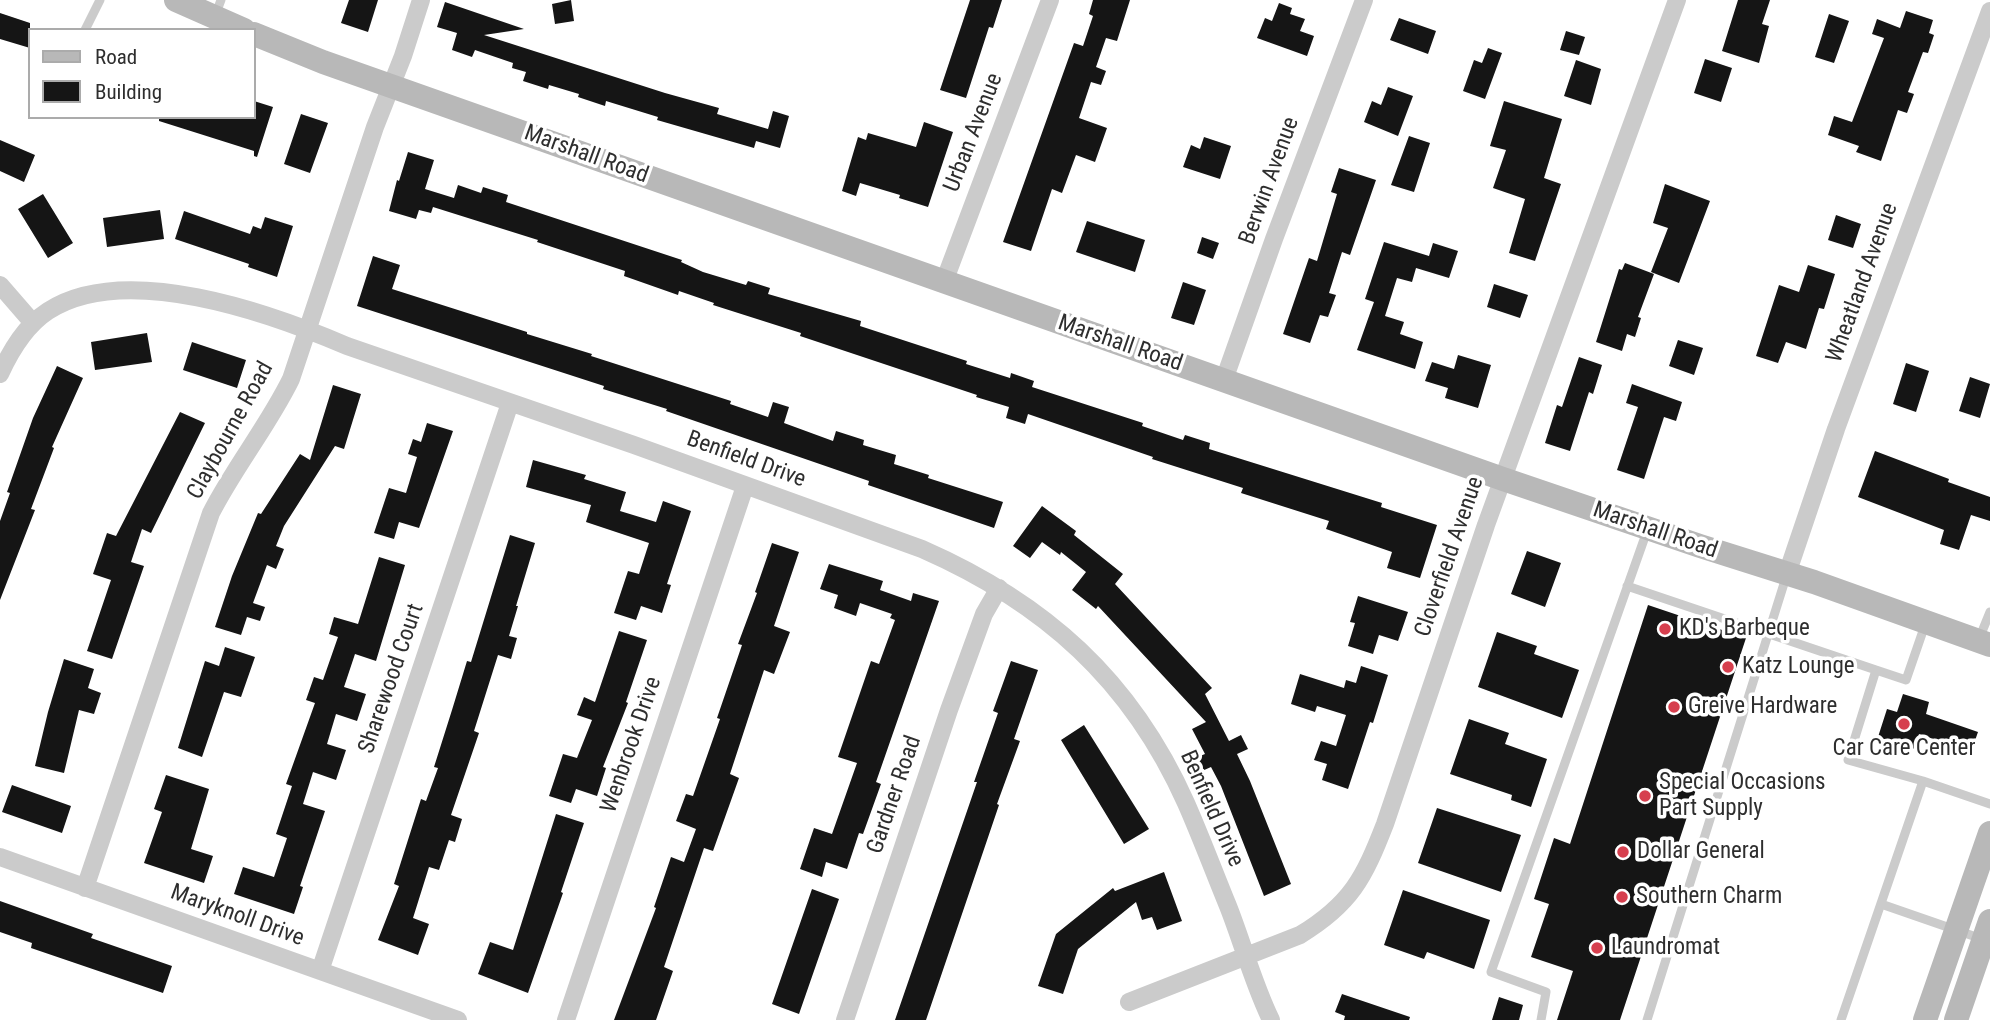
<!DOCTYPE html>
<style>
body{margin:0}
#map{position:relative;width:1990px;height:1020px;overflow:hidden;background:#fff;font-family:"Roboto Condensed",sans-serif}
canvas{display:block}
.legend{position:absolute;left:28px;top:28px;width:228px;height:91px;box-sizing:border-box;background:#fff;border:2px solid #ababab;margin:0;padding:9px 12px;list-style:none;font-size:21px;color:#2e2e2e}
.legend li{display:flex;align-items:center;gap:14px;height:35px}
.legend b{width:35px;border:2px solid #ababab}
</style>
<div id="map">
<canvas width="1990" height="1020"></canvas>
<ul class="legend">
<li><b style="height:9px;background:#b8b8b8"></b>Road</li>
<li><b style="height:19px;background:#151515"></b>Building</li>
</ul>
</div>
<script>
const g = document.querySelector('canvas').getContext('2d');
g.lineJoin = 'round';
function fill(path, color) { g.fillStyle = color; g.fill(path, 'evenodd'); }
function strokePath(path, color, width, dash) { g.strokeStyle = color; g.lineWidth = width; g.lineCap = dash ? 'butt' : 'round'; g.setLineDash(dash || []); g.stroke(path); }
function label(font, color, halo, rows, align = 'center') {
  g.font = font + ' "Roboto Condensed",sans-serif'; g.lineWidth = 7; g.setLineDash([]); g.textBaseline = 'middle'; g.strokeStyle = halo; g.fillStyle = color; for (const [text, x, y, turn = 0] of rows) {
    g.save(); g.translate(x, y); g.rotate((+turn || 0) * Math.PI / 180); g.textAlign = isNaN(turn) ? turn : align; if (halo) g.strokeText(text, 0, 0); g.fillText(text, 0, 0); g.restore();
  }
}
const building = new Path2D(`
 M349,0h29l-10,32 -27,-9z
 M571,0l3,21 -19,3 -3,-20z
 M970,0h32l-9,28 -4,-1 -23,71 -26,-8z
 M1093,0h37l-13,41 -11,-3 -10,29 10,4 -5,14 -10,-3 -12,36 28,10 -12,34 -19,-7 -14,38 -10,-4 -21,62 -28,-9 71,-199 9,3 10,-30 -4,-2z
 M1738,0h32l-8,24 7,2 -10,37 -37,-12z
 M445,2l79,27 -40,6 181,58 54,15 -2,6 51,15 5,-18 16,5 -9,32 -24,-7 -2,7 -97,-28 1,-3 -52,-16 -1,5 -27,-9 1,-3 -30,-9 -1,4 -25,-8 3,-9 -14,-4 1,-5 -38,-13 -3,7 -20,-7 5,-17 -20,-6z
 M1279,3l13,5 -2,6 15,5 -5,12 14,5 -7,20 -50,-18 8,-20 7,3z
 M1906,11l27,9 -4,13 5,2 -6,18 -5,-1 -15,40 6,2 -7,19 -9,-3 -17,51 -25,-9 3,-6 -31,-11 6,-19 18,6 32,-84 -12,-4 5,-15 23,9z
 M0,13l30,10v25l-30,-9z
 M1829,14l20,7 -15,42 -19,-6z
 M1399,18l37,13 -8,23 -38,-14z
 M1566,31l19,6 -6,18 -19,-5z
 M1488,48l14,5 -17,46 -22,-8 11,-31 8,3z
 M1705,59l27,9 -11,34 -27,-9z
 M1576,60l25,9 -10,36 -27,-9z
 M1388,87l25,9 -15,40 -34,-14 8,-21 9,4z
 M254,101l19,6 -16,50 -3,-1v-5l-95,-30v-4h95z
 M1504,101l58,18 -18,59 17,6 -26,77 -26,-8 16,-54 -32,-11 13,-38 -16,-4z
 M301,114l27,9 -18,50 -26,-9z
 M924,122l29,10 -25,75 -29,-9 1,-3 -40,-12 -4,13 -14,-5 16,-54 8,3 2,-7 48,14z
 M1409,136l21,7 -16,49 -23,-7z
 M1204,137l27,9 -11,33 -37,-12 8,-22 9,4z
 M0,140l35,15 -11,27 -24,-11z
 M408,152l26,8 -9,29 29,9 4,-13 23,8 2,-6 25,8 -2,7 176,58 -1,2 22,10 43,13 2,-4 22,7 -2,6 93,27 -1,5 107,35 -1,3 44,14 1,-5 23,8 -2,6 111,36 -1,3 41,14 2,-5 25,8 -1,6 173,54 -1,4 56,18 -17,53 -33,-10 5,-16 -66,-23 3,-8 -88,-28 2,-5 -91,-29 1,-2 -125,-43 -3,10 -19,-6 3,-11 -33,-10 1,-2 -177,-59 1,-3 -88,-28 1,-2 -35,-12 -1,4 -54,-19 1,-5 -88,-29 1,-2 -105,-33 -2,6 -12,-3 -3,9 -27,-8 8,-31 2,1z
 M1339,168l37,12 -26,75 -8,-3 -13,41 7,2 -8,22 -8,-2 -10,28 -27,-9 26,-76 8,3 20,-67 -6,-2z
 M1665,184l45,17 -31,82 -28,-11 17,-44 -15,-5z
 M43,194l30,49 -25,15 -30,-49z
 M160,210l4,29 -57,8 -4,-29z
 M184,211l66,23 3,-8 8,3 4,-12 28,9 -16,51 -29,-10 1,-3 -74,-25z
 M1836,215l25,9 -8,24 -25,-8z
 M1087,221l58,19 -10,32 -59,-20z
 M1202,237l17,6 -6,16 -16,-6z
 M1384,242l45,14 4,-13 25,8 -9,27 -33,-10 -4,14 -15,-4 -12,38 19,6 -4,12 23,8 -8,27 -58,-19 17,-48 -9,-3z
 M373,256l27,9 -8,24 135,43v2l65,20 -1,2 140,45 -1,3 38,13 5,-15 16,5 -5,16 49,18 3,-10 28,9 -1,5 33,10 -2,9 35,11 -1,3 75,24 -9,26 -126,-43 1,-4 -203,-70 1,-2 -64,-20 1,-3 -247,-80z
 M1625,263l29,11 -16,43 3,1 -6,19 -8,-3 -5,17 -26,-9 23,-73 3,1z
 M1808,265l27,9 -11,35 -5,-1 -13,41 -20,-7 -8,21 -22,-7 23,-71 20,7z
 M1183,282l23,8 -12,35 -23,-7z
 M1494,284l34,11 -8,23 -33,-11z
 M147,333l5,29 -57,8 -4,-28z
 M1678,340l25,8 -9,27 -25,-9z
 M192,342l54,18 -9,28 -54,-18z
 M1458,355l33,10 -13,43 -33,-10 3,-10 -23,-7 7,-19 22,7z
 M1579,357l23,8 -9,29 -4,-2 -19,59 -25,-8 12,-38 5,2z
 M1906,363l23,8 -13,41 -23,-8z
 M57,366l26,12 -31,69 2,1 -23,61 4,1 -35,90v-79l10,-28 -3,-1 26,-74z
 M1970,377l20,7 -10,34 -21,-7z
 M1632,384l50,18 -6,19 -12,-4 -20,62 -27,-9 21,-63 -12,-4z
 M333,385l28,9 -17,55 -9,-3 -51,80 -8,20 8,3 -8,20 -9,-4 -14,38 12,4 -5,14 -13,-4 -6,18 -26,-8 17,-51 26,-63 3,1 39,-60 10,6z
 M180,412l25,11 -54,110 -9,-4 -11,33 13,4 -32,93 -25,-8 24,-71 -18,-6 14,-41 9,3z
 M427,423l26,8 -34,97 -20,-6 -5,17 -20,-6 15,-45 17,5 11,-36 -9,-3 5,-15 8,3z
 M1875,451l74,28 -1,3 42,15v24l-19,-6 -12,35 -19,-6 4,-14 -86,-33z
 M533,460l53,15 -2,4 42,13 -6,19 36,11 7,-21 28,10 -24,73 4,1 -9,28 -21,-7 -5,14 -22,-7 14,-42 11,3 10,-31 -63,-21 5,-17 -65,-18z
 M1042,506l34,25 -2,4 49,39 -8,10 97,104 -7,6 24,47 12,-6 7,14 -11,5 13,27 41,103 -27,12 -43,-110 -10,-19 -9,4 -7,-13 10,-4 -13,-25 14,-7 -108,-116 -2,3 -24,-19 14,-18 -25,-20 -1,3 -18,-13 -12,16 -17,-12z
 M510,535l25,8 -19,63h2l-9,30 8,2 -6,21 -13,-4 -24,76 5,2 -28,82 11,4 -7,23 -6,-2 -10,30 -10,-3 -16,51 16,6 -11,31 -40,-15 21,-54 -5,-2 27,-85 5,2 12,-33 -4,-1 18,-57 15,-49 4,1z
 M772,543l27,9 -25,74 16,6 -16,42 -10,-4 -34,104 9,4 -26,73 -9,-3 -40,119 9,4 -17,49h-42l42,-112 -2,-1 17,-50 13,5 12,-33 -20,-8 10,-27 7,2 27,-77 -3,-1 25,-73 -4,-1 19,-51 -2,-1z
 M1527,551l34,12 -16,44 -34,-13z
 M379,557l26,8 -29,96 -21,-7 -11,33 22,7 -9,27 -21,-7 -9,30 19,6 -10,30 -23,-8 -10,32 22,7 -25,75 3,1 -9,27 -60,-20 9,-27 31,10 13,-39 -11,-4 16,-48 -6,-2 29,-81 -9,-3 8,-23 9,3 15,-43 -9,-3 5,-17 24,7z
 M829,564l54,17 -3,9 31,11 2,-8 26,8 -63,181 5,2 -18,50 -4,-1 -12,36 -21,-7 -4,15 -22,-8 14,-41 18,6 25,-71 -19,-6 33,-96 8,3 16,-44 -5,-2 2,-4 -32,-11 -4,13 -22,-8 4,-13 -18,-6z
 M1358,596l50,16 -10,29 -19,-6 -6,19 -25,-8 7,-23 -5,-1z
 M1648,605l98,33 -126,382h-63l16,-49 -42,-14 18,-53 -15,-5 20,-61 16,6z
 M619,631l28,9 -21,62 2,1 -25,64 3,1 -9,28 -21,-7 -5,14 -22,-7 14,-42 14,4 15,-38 -15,-5 7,-18 11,5z
 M1497,632l40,14 -3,8 45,16 -17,48 -84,-31z
 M225,647l30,10 -14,40 -17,-5 -22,65 -24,-9 27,-87 14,5z
 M64,659l30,10 -6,19 13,5 -7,21 -15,-4 -15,63 -29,-7 13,-54z
 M1011,661l27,9 -24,69 6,2 -23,63 2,1 -73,215h-31l82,-238h-3l24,-69 -5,-2z
 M1361,666l27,9 -15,48 -3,-1 -22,67 -26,-9 5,-16 -13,-4 7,-19 15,5 10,-31 -29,-9 -2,6 -24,-8 9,-30 44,14 2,-8 10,3z
 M1903,694l26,8 -3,12 52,18 -7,20 -52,-18 -4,15 -37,-12 9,-28 10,3z
 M1469,719l40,14 -4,11 42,15 -16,48 -20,-7 1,-5 -62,-21z
 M1084,725l65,104 -25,15 -63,-104z
 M166,775l43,14 -18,60 22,7 -9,27 -60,-20 18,-51 -8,-3z
 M12,785l59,21 -9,27 -60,-21z
 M1437,808l84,27 -20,57 -83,-29z
 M556,814l28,9 -23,69 2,1 -35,100 -50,-19 12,-32 23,8z
 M1164,872l18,49 -25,9 -5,-13 -10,3 -6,-18 -58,47 -15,45 -25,-8 18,-52 57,-46 2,3z
 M812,889l27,10 -40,115 -27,-10z
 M1403,890l87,30 -16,49 -47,-17 -3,7 -40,-14z
 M0,901l93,33 -2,4 81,28 -9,27 -132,-45 1,-5 -32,-11z
 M1342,994l68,23 -1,3h-65l1,-4 -10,-4z
 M1499,997l24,8 -4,15h-27z`);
const lane = new Path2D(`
 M215,16l6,-16
 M85,30l15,-30
 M1627,586l249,84
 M1979,639l11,-27
 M1923,781l-75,-21 28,-90 30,10 19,-55
 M1881,904l101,35
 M1541,1020l5,-28 -55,-20 156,-441
 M1647,1020l140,-446
 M1841,1020l82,-239 67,23`);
const street = new Path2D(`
 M944,282l106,-282
 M0,285l33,38
 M0,374c11,-24 25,-48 48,-63 77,-50 222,2 299,35l287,99 288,104c123,54 209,131 264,254 15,34 28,69 42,103 15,38 25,77 43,114
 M1224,380l50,-141 90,-239
 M1787,574l49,-145 154,-418
 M0,857l458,163
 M85,888l126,-375c24,-47 57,-87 80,-134l84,-252 28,-71 18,-56
 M320,971l190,-568
 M1129,1002l171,-67c51,-31 64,-57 85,-111l101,-299 191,-525
 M566,1020l179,-534
 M845,1020l104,-310 35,-96 15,-26`);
const secondary = new Path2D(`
 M176,0l68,30
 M254,34l69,28 1180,417 197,67 114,36 176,63
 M1925,1020l65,-187
 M1956,1020l34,-99`);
const markers = [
 [1665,629,7,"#d63f4e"],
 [1728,667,7,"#d63f4e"],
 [1674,707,7,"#d63f4e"],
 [1904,724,7,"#d63f4e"],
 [1645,796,7,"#d63f4e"],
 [1623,852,7,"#d63f4e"],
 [1622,897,7,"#d63f4e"],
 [1597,948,7,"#d63f4e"]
];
const streetNames = [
 ["Urban Avenue",974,133,-69],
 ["Marshall Road",586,155,20],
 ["Berwin Avenue",1270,181,-70],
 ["Wheatland Avenue",1863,283,-70],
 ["Marshall Road",1120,344,19],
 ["Claybourne Road",231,431,-61],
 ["Benfield Drive",746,460,20],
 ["Marshall Road",1655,531,19],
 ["Cloverfield Avenue",1450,557,-71],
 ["Sharewood Court",392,679,-71],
 ["Wenbrook Drive",632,745,-71],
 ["Gardner Road",895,795,-71],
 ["Benfield Drive",1211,809,66],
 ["Maryknoll Drive",237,916,20]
];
const poiNames = [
 ["KD's Barbeque",1679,629],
 ["Katz Lounge",1742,667],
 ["Greive Hardware",1688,707],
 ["Car Care Center",1904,749,"center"],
 ["Special Occasions",1659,783],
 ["Part Supply",1659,809],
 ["Dollar General",1637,852],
 ["Southern Charm",1636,897],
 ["Laundromat",1611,948]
];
fill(building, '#151515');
strokePath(lane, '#cbcbcb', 9);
strokePath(street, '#cbcbcb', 18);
strokePath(secondary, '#b8b8b8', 24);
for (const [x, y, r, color] of markers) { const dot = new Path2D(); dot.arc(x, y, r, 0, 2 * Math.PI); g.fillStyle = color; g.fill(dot); strokePath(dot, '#fff', 2.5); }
label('23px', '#2e2e2e', '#fff', streetNames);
label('23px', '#2e2e2e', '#fff', poiNames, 'left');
</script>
